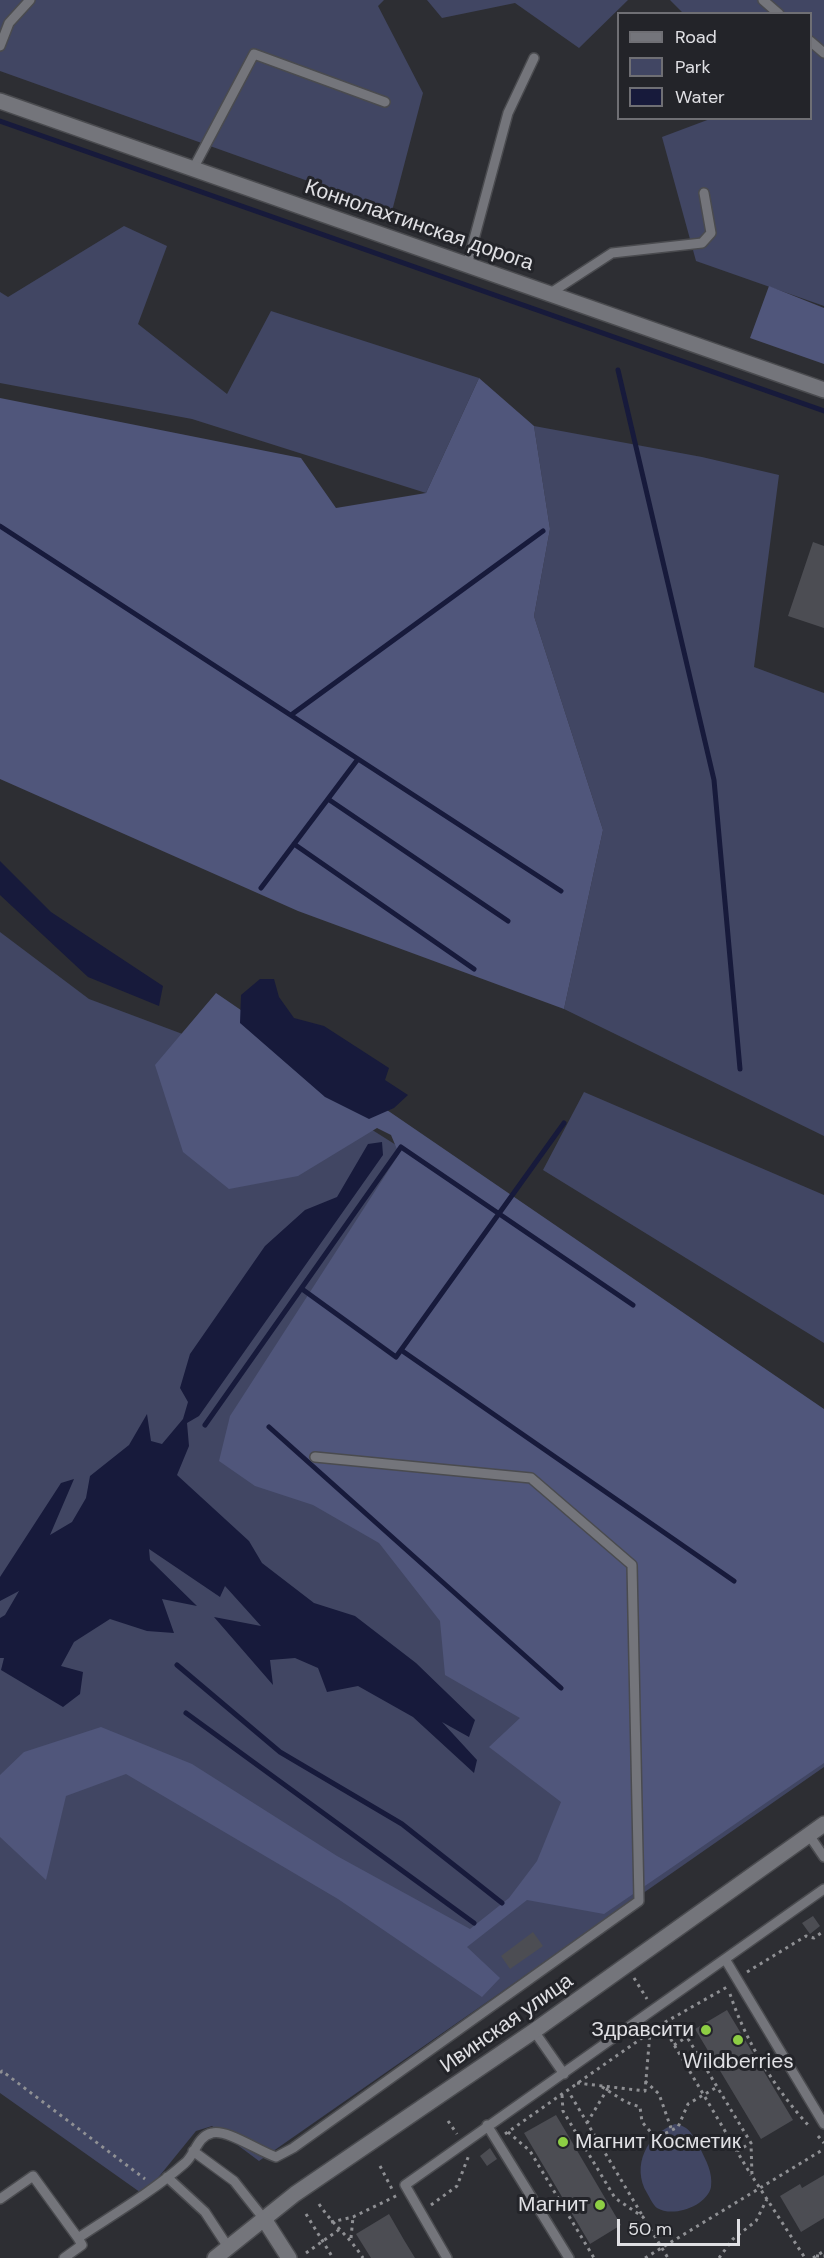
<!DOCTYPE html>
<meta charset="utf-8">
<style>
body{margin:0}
#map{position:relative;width:824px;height:2258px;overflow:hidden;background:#2d2e33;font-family:"DM Sans",sans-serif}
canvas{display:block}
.legend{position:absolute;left:617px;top:12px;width:195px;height:108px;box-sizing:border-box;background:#232429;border:2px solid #6f6f74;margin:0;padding:8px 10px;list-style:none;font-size:18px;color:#e0e0e4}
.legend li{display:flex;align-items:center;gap:12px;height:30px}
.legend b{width:30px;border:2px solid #6f6f74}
.scale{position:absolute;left:617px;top:2219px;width:123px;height:27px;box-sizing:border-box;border:3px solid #e0e0e4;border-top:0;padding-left:8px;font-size:18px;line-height:21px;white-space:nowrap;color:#e0e0e4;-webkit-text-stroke:4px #232429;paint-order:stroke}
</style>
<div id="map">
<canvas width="824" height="2258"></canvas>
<ul class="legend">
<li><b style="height:8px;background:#74757b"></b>Road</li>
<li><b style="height:16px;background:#414663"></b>Park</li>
<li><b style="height:16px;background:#171a3b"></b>Water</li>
</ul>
<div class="scale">50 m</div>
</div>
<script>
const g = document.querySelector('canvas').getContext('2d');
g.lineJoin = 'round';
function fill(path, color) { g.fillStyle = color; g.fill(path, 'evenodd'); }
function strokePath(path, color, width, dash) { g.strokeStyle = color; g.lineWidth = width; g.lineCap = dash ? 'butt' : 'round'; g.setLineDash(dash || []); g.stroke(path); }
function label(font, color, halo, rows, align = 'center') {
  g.font = font + ' "DM Sans",sans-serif'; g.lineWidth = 6; g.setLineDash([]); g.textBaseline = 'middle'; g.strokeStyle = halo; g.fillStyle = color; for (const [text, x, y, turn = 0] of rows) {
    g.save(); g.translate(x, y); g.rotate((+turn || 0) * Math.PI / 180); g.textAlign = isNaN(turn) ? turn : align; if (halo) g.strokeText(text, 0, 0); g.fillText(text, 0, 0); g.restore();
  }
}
const green = new Path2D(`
 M0,0h384l-6,6 45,87 -31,118 -392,-140z
 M427,0h201l-49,48 -64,-45 -73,15z
 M670,0h154v306l-128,-45 -34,-124 48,-18 100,-1v-104l-127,-1z
 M124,226l43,20 -29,78 89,70 44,-83 208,67 -53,115 -234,-74 -192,-36v-91l8,5z
 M534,426l168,31 77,18 -25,192 70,26v443l-260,-127 39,-179 -69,-214 16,-87z
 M0,932l89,67 187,70 548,347v351l-565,394 -47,-35 -16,5 -52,64 -144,-102z
 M584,1092l240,103v148l-281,-173z
 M675,2124c15,2 18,12 25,24 6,13 13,24 11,39 -4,19 -38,31 -54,21 -4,-3 -7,-10 -10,-15 -16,-27 0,-59 28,-69z`);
const forest = new Path2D(`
 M769,286l55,22v56l-74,-26z
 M479,378l55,48 16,103 -16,87 69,214 -39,179 -266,-98 -298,-132v-381l301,60 35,50 90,-15z
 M216,993l608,416v354l-220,151 -77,-14 -60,47 33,31 -18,19 -144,-98 -212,-125 -60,22 -20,84 -46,-43v-62l24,-23 77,-25 91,37 145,92 133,73 39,-31 28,-37 24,-59 -72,-55 31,-29 -75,-43 -5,-54 -61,-78 -66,-38 -58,-19 -36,-25 11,-45 169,-262 -8,-19 -14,-7 -79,48 -69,13 -46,-37 -28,-87z`);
const water = new Path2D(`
 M0,861l51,51 112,74 -4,20 -71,-29 -88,-82z
 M260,979h14l5,18 15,21 30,8 65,42 -4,12 23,15 -14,13 -25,11 -44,-22 -85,-74 1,-28z
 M382,1142l1,13 -184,261 -12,7 2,23 -12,29 72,66 13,22 52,40 41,13 61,47 59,57 -6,17 -27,-15 35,38 -3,13 -61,-56 -55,-31 -31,6 -9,-24 -23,-10 -25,2 3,25 -59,-68 47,9 -36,-40 -5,11 -71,-48 1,11 47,46 -35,-7 12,34 -27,-2 -37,-12 -36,23 -13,24 22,6 -3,22 -17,13 -62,-37 3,-12h-4v-40l5,-3 14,-24 -19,10v-24l61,-94 13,-4 -24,56 22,-13 14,-24 4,-22 39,-31 18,-31 4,27 11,3 21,-25 5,-17 -8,-14 10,-34 75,-108 40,-36 32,-13 31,-53z`);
const stream = new Path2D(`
 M0,121l824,290
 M618,370l96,410 26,289
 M0,526l561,365
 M291,715l252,-184
 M328,799l180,122
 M294,844l180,125
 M261,888l97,-129
 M302,1289l94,68 168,-234
 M401,1350l333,231
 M205,1425l196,-278 232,158
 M269,1427l292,261
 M177,1665l103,87 122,72 100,79
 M186,1713l288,210`);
const building = new Path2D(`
 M813,542l11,4v82l-36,-12z
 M813,1916l7,10 -10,8 -8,-11z
 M533,1932l10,14 -33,23 -9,-13z
 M727,2010l66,110 -32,19 -66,-110z
 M556,2115l65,110 -31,19 -66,-111z
 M490,2148l7,11 -10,7 -7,-10z
 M824,2175v43l-23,14 -21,-36 20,-12 2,4z
 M389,2214l15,26 11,18h-44l-15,-24z`);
const path = new Path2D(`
 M747,1972l59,-36 8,2 10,-7
 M634,1978l13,21
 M730,1994c16,48 45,95 79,132
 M662,2024l25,13 64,106 1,33 53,82
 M663,2026l88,149
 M674,2045l13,-8
 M686,2065l13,-8
 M0,2073l2,-2 143,108
 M645,2081l14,13 12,34
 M577,2083l68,8 5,-58
 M602,2087l24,15 14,5 2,15 14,16 22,-11 10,-23 29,-17
 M567,2089l75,126
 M562,2095l1,16 52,87 28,19 25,41
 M448,2121l9,13
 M587,2123l21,-35
 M508,2132l22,19 64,107
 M505,2134l157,-110 65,-37
 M818,2136l6,7
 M737,2151l14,-8
 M380,2166l13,25
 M319,2204c13,20 31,33 44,54
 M431,2205l26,-19 12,-31
 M306,2214l27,44
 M331,2222l22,-5 45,-22
 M351,2238l2,-21
 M306,2253l34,-24
 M816,2256h8
 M645,2258l179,-109
 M719,2258l14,-19 23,-18 11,-22
 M813,2258l11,-7`);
const lane = new Path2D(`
 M763,0l16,14
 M810,41l14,12
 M0,46l9,-23 21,-23
 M193,169l61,-115 131,48
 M467,265l41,-152 26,-55
 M549,294l63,-41 90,-10 9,-10 -7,-40
 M809,1835l15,22
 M725,1959l99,165
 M534,2031l30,43
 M487,2125l82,133
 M193,2151l41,30 30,38
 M167,2177l38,35 23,35
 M0,2199l33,-23 45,62
 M64,2258l18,-13 -4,-7c36,-24 74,-46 107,-75 10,-8 12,-27 27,-30 15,-4 46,18 64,24l17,-9 346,-247 -7,-336 -101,-87 -216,-21
 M447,2258l-42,-73 419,-296`);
const secondary = new Path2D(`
 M0,101l824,289
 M264,2219l25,39
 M215,2258l80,-64 239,-163 290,-207`);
const markers = [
 [706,2030,6,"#8dce44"],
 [738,2040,6,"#8dce44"],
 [563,2142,6,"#8dce44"],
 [600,2205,6,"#8dce44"]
];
const streetNames = [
 ["Коннолахтинская дорога",419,226,19],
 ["Ивинская улица",507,2024,-35]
];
const poiNames = [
 ["Здравсити",694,2030],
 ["Wildberries",738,2062,"center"],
 ["Магнит Косметик",575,2142,"left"],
 ["Магнит",588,2205]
];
fill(green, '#414663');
fill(forest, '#50567b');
fill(water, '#171a3b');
strokePath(stream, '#171a3b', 5);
fill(building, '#4c4d53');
strokePath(lane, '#4a4b4f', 12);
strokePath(secondary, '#4a4b4f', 18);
strokePath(path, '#8f9094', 3, [3, 4.5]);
strokePath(lane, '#74757b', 9);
strokePath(secondary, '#74757b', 15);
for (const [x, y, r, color] of markers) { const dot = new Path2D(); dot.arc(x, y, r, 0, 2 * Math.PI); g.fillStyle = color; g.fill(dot); strokePath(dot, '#232429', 2); }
label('21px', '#e0e0e4', '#232429', streetNames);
label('21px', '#e0e0e4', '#232429', poiNames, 'right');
</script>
